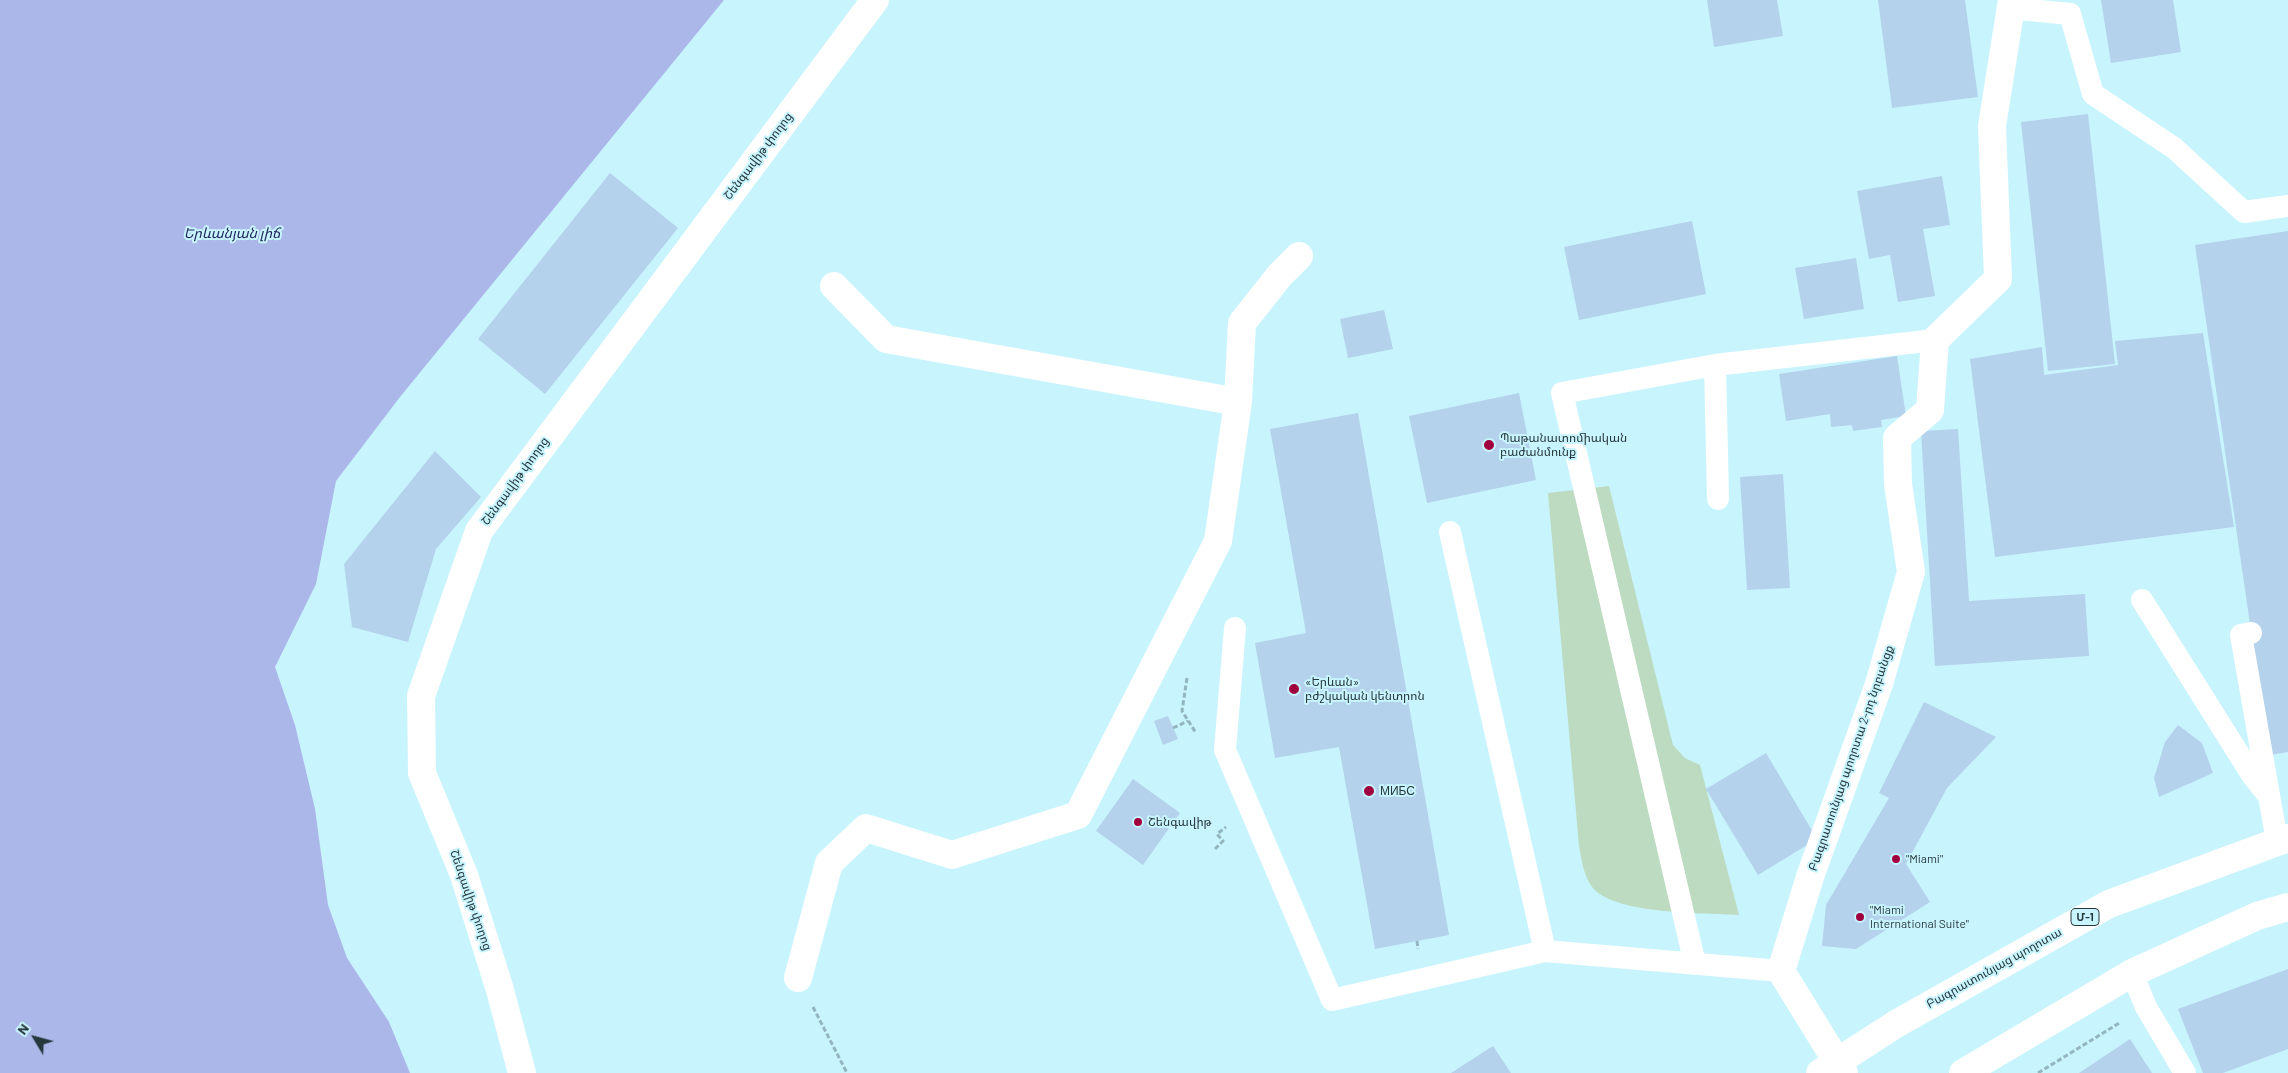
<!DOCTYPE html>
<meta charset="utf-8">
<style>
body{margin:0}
#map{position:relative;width:2288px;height:1073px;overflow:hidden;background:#c8f4fe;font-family:Barlow,sans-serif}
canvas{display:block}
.north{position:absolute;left:10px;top:1013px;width:50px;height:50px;-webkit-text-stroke:4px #c8f4fe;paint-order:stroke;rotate:307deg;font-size:14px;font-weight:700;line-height:20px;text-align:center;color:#27383c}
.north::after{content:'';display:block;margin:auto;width:18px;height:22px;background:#27383c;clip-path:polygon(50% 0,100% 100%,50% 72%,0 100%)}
</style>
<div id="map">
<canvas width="2288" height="1073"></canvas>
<div class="north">N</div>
</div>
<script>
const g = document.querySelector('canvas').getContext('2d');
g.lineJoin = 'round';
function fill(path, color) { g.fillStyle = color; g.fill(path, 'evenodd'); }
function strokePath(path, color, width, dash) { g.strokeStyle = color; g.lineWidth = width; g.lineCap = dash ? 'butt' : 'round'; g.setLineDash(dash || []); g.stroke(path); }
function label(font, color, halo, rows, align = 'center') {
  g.font = font + ' Barlow,"Noto Sans Armenian",sans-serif'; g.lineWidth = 4; g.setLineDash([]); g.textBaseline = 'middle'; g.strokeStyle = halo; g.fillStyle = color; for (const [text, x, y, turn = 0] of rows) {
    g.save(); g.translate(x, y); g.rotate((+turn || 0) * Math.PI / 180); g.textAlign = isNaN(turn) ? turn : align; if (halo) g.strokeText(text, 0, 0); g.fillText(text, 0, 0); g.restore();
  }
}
const green = new Path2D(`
 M1609,486l64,259 12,13 15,7 39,150c-36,-2 -115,-1 -142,-23 -13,-11 -15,-31 -18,-46l-31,-353z`);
const water = new Path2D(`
 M0,0h724l-324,397 -64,84 -20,103 -41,83 20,58 20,84 13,96 19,53 42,64 21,51h-410z`);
const building = new Path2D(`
 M1707,0h70l6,36 -69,11z
 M1878,0h87l13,97 -86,11z
 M2101,0h72l8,52 -70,11z
 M2088,114l27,250 -67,7 -27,-249z
 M610,173l68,55 -133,166 -67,-55z
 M1942,176l8,49 -27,4 12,67 -37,6 -8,-47 -21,4 -12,-68z
 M1692,221l14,73 -127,26 -15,-73z
 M2288,231v521l-19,3 -74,-510z
 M1856,258l8,51 -60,10 -9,-51z
 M1384,310l9,39 -45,9 -8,-39z
 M2203,333l31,194 -239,30 -25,-198 72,-12 2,28 74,-10 -3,-24z
 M1897,356l9,60 -25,4 1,7 -29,4 -1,-6 -21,2 -1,-13 -44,7 -7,-47z
 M1519,393l17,87 -109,23 -18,-87z
 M1358,413l91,522 -74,14 -36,-202 -64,11 -20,-115 51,-10 -36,-204z
 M1958,429l11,172 116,-7 4,62 -154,10 -14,-235z
 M435,451l46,46 -45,52 -28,93 -56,-15 -8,-63z
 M1783,474l7,114 -43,2 -7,-113z
 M1924,702l72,35 -49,51 -41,76 24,38 -74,47 -34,-3 4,-41 63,-107 -10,-5z
 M1168,716l10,23 -15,6 -9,-24z
 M2178,725l24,18 11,30 -54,24 -5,-19 11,-36z
 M1766,753l51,86 -59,36 -52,-86z
 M1133,779l47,34 -37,52 -47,-34z
 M2288,969v80l-65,24h-20l-25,-64z
 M2130,1039l22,34h-73z
 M1493,1046l18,27h-60z`);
const path = new Path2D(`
 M1187,678l-5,33 14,22
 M1173,728l15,-7
 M1215,849l8,-8 -6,-7 9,-7
 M1417,941l1,8
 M813,1007l34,66
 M2038,1073l83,-51`);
const service = new Path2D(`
 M2009,8l61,6 23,80 81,54 70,64 44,-6
 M1718,499l-3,-134 220,-25
 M1450,532l95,419 236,20
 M2142,600l110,175 15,19
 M1235,628l-10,122 107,250 213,-49
 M2251,633l-10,2 36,206
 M1695,964l-133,-571 153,-28
 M2132,973l14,34 39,66`);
const pedestrian = new Path2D(`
 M834,286l52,53 352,63
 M798,978l31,-115 37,-35 86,27 126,-40 140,-274 20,-139 4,-79 38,-48 19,-19`);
const minor = new Path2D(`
 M522,1073l-22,-83 -36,-115 -42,-102 -1,-77 58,-165 396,-531
 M1844,1073l-63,-102 29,-94 69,-193 32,-112 -13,-88 -1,-46 33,-28 5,-70 63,-61 -6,-153 20,-126`);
const primary = new Path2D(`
 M1820,1073l76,-49 213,-120 179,-66
 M1963,1073l169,-100 125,-57 31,-9`);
const markers = [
 [1489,445,6,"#a0013e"],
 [1294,689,6,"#a0013e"],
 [1369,791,6,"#a0013e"],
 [1138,822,5,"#a0013e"],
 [1896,859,5,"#a0013e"],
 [1860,917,5,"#a0013e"]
];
const shields = [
 [2085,917,28]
];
const shieldNames = [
 ["Մ-1",2085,917]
];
const streetNames = [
 ["Շենգավիթ փողոց",758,156,-53],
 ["Շենգավիթ փողոց",515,481,-54],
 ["Բագրատունյաց պողոտա 2-րդ նրբանցք",1851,758,-71],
 ["Շենգավիթ փողոց",471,900,71],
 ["Բագրատունյաց պողոտա",1994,968,-29]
];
const poiNames = [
 ["Պաթանատոմիական",1500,438],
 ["բաժանմունք",1500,452],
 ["«Երևան»",1305,682],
 ["բժշկական կենտրոն",1305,696],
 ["МИБС",1380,791],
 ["Շենգավիթ",1148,822],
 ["\"Miami\"",1906,859],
 ["\"Miami",1870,910],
 ["International Suite\"",1870,924]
];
const waterNames = [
 ["Երևանյան լիճ",232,233]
];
fill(green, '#bcdbc1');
fill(water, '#abb6e9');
fill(building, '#b4d2eb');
strokePath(path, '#93b6be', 3, [5, 2.5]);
strokePath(service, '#fff', 22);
strokePath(pedestrian, '#fff', 28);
strokePath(minor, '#fff', 28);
strokePath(primary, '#fff', 28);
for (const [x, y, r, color] of markers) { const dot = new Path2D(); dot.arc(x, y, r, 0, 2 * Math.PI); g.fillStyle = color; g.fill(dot); strokePath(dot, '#c8f4fe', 2); }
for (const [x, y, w] of shields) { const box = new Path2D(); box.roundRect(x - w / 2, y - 8.5, w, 17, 4); g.fillStyle = '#c8f4fe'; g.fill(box); strokePath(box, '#27383c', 1); }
label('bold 11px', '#27383c', null, shieldNames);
label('12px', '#27383c', '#c8f4fe', streetNames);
label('12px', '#27383c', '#c8f4fe', poiNames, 'left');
label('italic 14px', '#232762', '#c8f4fe', waterNames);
</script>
